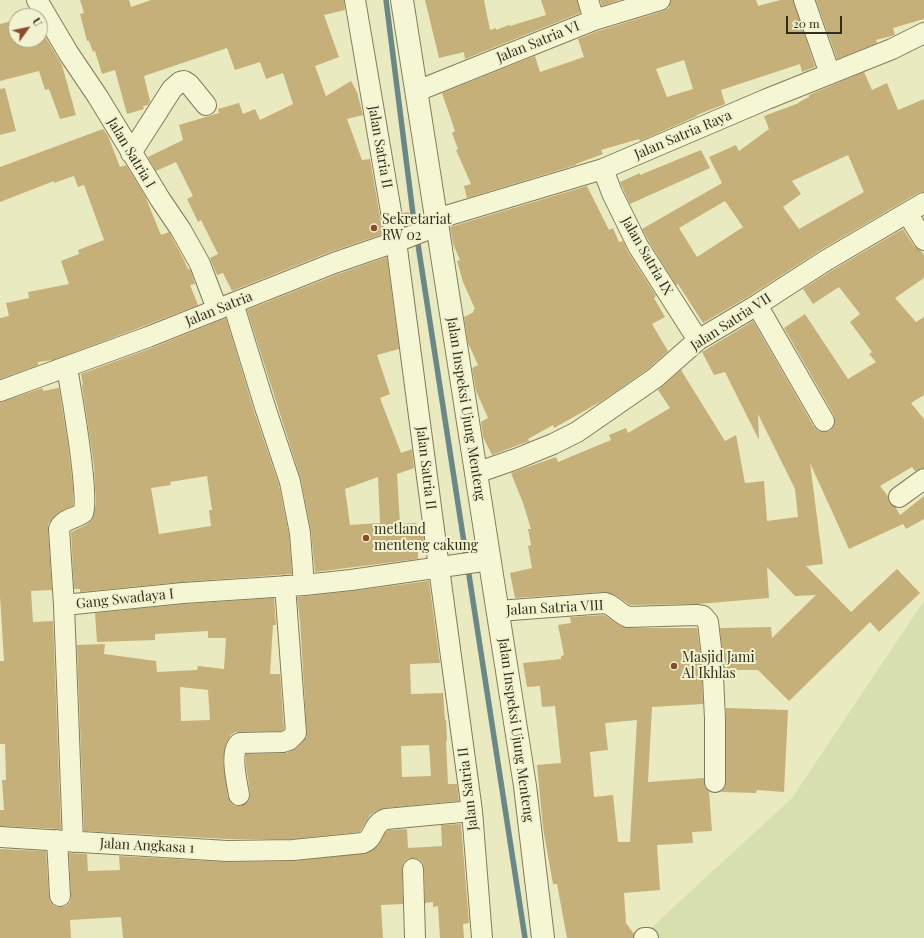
<!DOCTYPE html>
<style>
body{margin:0}
#map{position:relative;width:924px;height:938px;overflow:hidden;background:#eaeac1;font-family:"Playfair Display",serif}
canvas{display:block}
.north{position:absolute;left:8px;top:8px;width:40px;height:40px;box-sizing:border-box;background:#f1f2cf;border:1px solid #a5a488;border-radius:50%;rotate:57deg;font-size:11px;font-weight:700;line-height:16px;text-align:center;color:#322e1d}
.north::after{content:'';display:block;margin:auto;width:14px;height:18px;background:#8c4b2e;clip-path:polygon(50% 0,100% 100%,50% 72%,0 100%)}
.scale{position:absolute;left:786px;top:16px;width:56px;height:18px;box-sizing:border-box;border:2px solid #322e1d;border-top:0;padding-left:5px;font-size:12px;line-height:14px;white-space:nowrap;color:#322e1d;-webkit-text-stroke:3px #f1f2cf;paint-order:stroke}
</style>
<div id="map">
<canvas width="924" height="938"></canvas>
<div class="north">U</div>
<div class="scale">20 m</div>
</div>
<script>
const g = document.querySelector('canvas').getContext('2d');
g.lineJoin = 'round';
function fill(path, color) { g.fillStyle = color; g.fill(path, 'evenodd'); }
function strokePath(path, color, width, dash) { g.strokeStyle = color; g.lineWidth = width; g.lineCap = dash ? 'butt' : 'round'; g.setLineDash(dash || []); g.stroke(path); }
function label(font, color, halo, rows, align = 'center') {
  g.font = font + ' "Playfair Display",serif'; g.lineWidth = 4; g.setLineDash([]); g.textBaseline = 'middle'; g.strokeStyle = halo; g.fillStyle = color; for (const [text, x, y, turn = 0] of rows) {
    g.save(); g.translate(x, y); g.rotate((+turn || 0) * Math.PI / 180); g.textAlign = isNaN(turn) ? turn : align; if (halo) g.strokeText(text, 0, 0); g.fillText(text, 0, 0); g.restore();
  }
}
const farmland = new Path2D(`
 M924,601v337h-284l152,-140z`);
const stream = new Path2D(`
 M386,0l29,230
 M417,238l108,700`);
const building = new Path2D(`
 M80,0h49l2,7 20,-7h193l1,10 -21,5 15,42 -24,9 11,30 25,-15 6,11 6,23 -16,4 15,41 8,-1 13,75 -53,18 -98,39 -9,-18 -6,2 -7,-17 8,-4 -17,-34 -3,2 -11,-23 6,-3 -17,-34 -20,9 -8,-14 35,-17 -4,-15 40,-12 -1,-4 21,-6 4,11 12,-5 5,11 33,-16 -10,-31 -17,6 -6,-17 -25,8 -8,-22 -83,28 6,25 -2,4 -5,1 1,3 -17,5 -12,-44 -13,4 -7,-23 -2,1 -4,-11h-2l-7,-27 4,-1z
 M425,0h59l6,30 6,-2v2l13,-5 1,1 36,-11 -5,-15h36l3,13 -115,46 -1,-7 -25,6z
 M600,0h20l-18,6z
 M671,0h85l2,6 22,-6h13l22,67 -13,5 -2,-8 -79,26 4,14 -28,11v1l-57,25 -1,-2 -38,11 2,4 -27,10v1l-109,33 -3,-12 7,-2 -15,-34 2,-1 -6,-16 3,-2 -13,-38 93,-37 5,16 44,-15 -6,-18 20,-8 65,-20 6,-3zM684,60l9,29 -26,8 -11,-28z
 M816,0h108v19l-31,9 2,7 -19,5 1,3 -40,16z
 M16,20v20h24v-12l22,37 14,50 -16,4 -11,-30 -4,1 -6,-19 -39,10v-57z
 M864,72l8,18 15,-7 11,27 26,-11v93l-6,1 -99,58 -68,44 -48,28 -25,-39 -2,1 -28,-45 -6,-11 80,-46 -13,-26 27,-12 3,6 30,-22 -5,-13 35,-13v-1l10,-5v-2zM848,155l16,37 -65,37 -16,-22 18,-13 -9,-13zM725,201l18,26 -46,30 -18,-29z
 M5,88l11,43 -16,4v-46z
 M103,129l5,7 12,31 6,-2 19,31 16,39 8,-3 14,26 5,11h2l5,15 -5,1 8,20 -54,21 -91,34 -15,2v3l-38,14v-61l9,-2 -3,-13 23,-5 -1,-6 41,-8 -8,-23 18,-7 -1,-4 26,-10 -20,-55 -6,2 -4,-11 -20,7v-2l-54,21v-35z
 M701,150l9,18 -80,36 -10,-22 20,-9v2z
 M587,186l22,44 4,-2 6,14 4,-1 5,11 28,44 -2,2 11,19 -13,7 16,27 -20,18 -46,32 -48,27 -1,-3 -25,14 1,2 -37,14 -9,-18 -2,-15 7,-4 -12,-27 -4,-23 6,-3 -10,-22 -4,-26 10,-5 -1,-2 2,-1 -12,-27 -6,-21 3,-1 -7,-16 -3,-17z
 M409,212l2,12 -6,2 -2,-13z
 M903,229l11,17 7,5 3,4v23l-29,20 21,24 8,-5v78l-13,8 13,16v49l-9,3 -3,-4 -32,19 8,10 1,7 7,5 4,7 24,-19v23l-18,10 -3,-5 -54,25 -39,-86 13,101 -17,2 45,46 46,-43 23,24 -41,39 -9,-10 -81,79 -31,-31h-34l-4,-42 51,-1 1,11 44,-43 -21,1 -28,-29 2,31 -71,6 -68,1 -13,-9 -13,-4 -89,6 -5,-25 22,-5 -4,-22 3,-1 -3,-16h3l-8,-26 -12,-30 45,-16 2,5 53,-22 -2,-5 17,-7 2,5 42,-25 -12,-18 23,-20 44,71 11,-6 9,48 19,-2 3,40 31,-4 -3,-28 -37,-75 1,26 -34,-68 -11,3 -12,-23 51,-31 61,106 4,4 6,1 6,-1 4,-5 1,-5 -1,-6 -50,-87 21,-14 43,65 28,-17 -7,-8 3,-2 -22,-30 10,-8 -21,-27 -26,17 -10,-15 28,-18z
 M387,257l12,92 -22,6 13,39 -10,4 21,55 11,-4 2,19 -17,6 3,50 16,-1 1,8h6l2,19 -7,1v8l-103,13 -4,-41 -10,-51 -54,-170 91,-36zM378,477l2,46 -30,2 -5,-36z
 M226,318l28,93 25,74 10,50 3,39 -110,8 -102,10v-3h-6l-3,-57 15,-7 6,-5 4,-17 -2,-37 -12,-81h1l-2,-11 71,-26zM207,476l5,34h-3l2,16 -52,8 -8,-46 20,-3 -1,-3z
 M43,388v3l16,-3 9,57 5,43v18l-17,8 -8,10v6l4,60 -21,1 2,31 20,-1 8,208 -61,-3v-16h4l-2,-30h4l-1,-36h-5v-83h4l-4,-65v-194z
 M428,581h1l11,82 -30,1 1,30 32,-1 2,27h1l1,21h-1l2,43h9l2,17 -74,7 -9,3 -6,4 -10,17 -68,7h-65l-143,-8 -7,-186 28,-1 -1,10 52,7 1,11 40,-2 1,-4 26,3 2,-31h-18v-7l-53,3v6l-58,2 -2,-29 89,-9 90,-6 2,27h-3l-3,49h10l4,55 -3,2 -46,1 -4,3 -5,8 -3,17 5,37 3,6 4,3h6l6,-3 3,-5v-5l-4,-27v-12l41,-1 10,-5 10,-11 -7,-116 -3,-24 55,-6zM180,687l28,3 2,30 -29,1zM429,745l2,31 -29,1 -1,-31z
 M604,615l15,10 9,3h69l4,29 2,47 -51,3 -4,75 56,-4 1,9 4,5 3,39 -20,1 1,11 -36,2 3,45 -36,3 2,30 8,11 -1,4h-66l-10,-54h-4l-10,-56 -6,-63 24,-2 -6,-57 -13,1 -2,-21 -13,1 -4,-24 38,-4v-3l3,-1 -6,-30 13,-2 -1,-6zM637,720l-7,122h-12l-5,-47 -19,2 -4,-45 18,-2 -3,-27z
 M726,708l62,2 -4,82 -27,-2 -1,3 -35,-1 4,-5 1,-5z
 M461,824l8,99 -6,1 1,14h-24l-2,-32 -5,1v-5l-8,1 -1,-35 -1,-5 -4,-4 -6,-1 -6,1 -4,4 -1,6 1,35 -22,1 2,33h-260l-2,-21 -51,3 1,18h-71v-89l46,2 3,46 1,5 4,4 7,1 5,-1 4,-4 1,-6 -2,-43 18,1 1,17 32,-1 -1,-14 107,6 68,-1 74,-8 10,-7 7,-13 4,-3 18,-1 1,19 34,-2 -1,-21z`);
const minor = new Path2D(`
 M37,0l32,54 29,43 62,102 21,31 19,34 17,45
 M355,0l41,241 43,327 33,243 10,127
 M588,0l6,20
 M804,0l26,74
 M417,91l177,-71 66,-20
 M131,153l41,-64 8,-7 4,-1 5,3 17,21
 M603,169l9,24 26,53 60,94
 M907,213l17,27
 M436,219l167,-50 164,-70 125,-50 32,-16
 M233,303l32,104 25,75 10,51 4,52
 M757,305l67,116
 M67,368c4,22 23,131 16,145 -8,6 -21,6 -24,16l5,76 9,237
 M0,391l148,-54 186,-74 67,-23 36,-14
 M476,473l40,-14 37,-15 24,-12 78,-54 43,-38 59,-35 68,-44 99,-58
 M899,497l25,-18
 M64,605l119,-12 121,-8 47,-5 139,-20
 M498,611l107,-8c9,2 14,11 23,14l68,-2 7,1 5,6 4,34 3,63v63
 M239,795c-2,-12 -10,-45 1,-52l43,-1 6,-2 7,-7 -11,-147
 M0,837l227,14 66,-1 70,-7c13,-5 8,-19 23,-24l86,-8
 M57,840l3,56
 M413,869l2,69
 M644,938h4`);
const tertiary = new Path2D(`
 M402,0l123,786 18,152`);
const markers = [
 [374,228,4,"#8c4b2e"],
 [366,538,4,"#8c4b2e"],
 [674,666,4,"#8c4b2e"]
];
const streetNames = [
 ["Jalan Satria VI",538,42,-22],
 ["Jalan Satria Raya",683,135,-23],
 ["Jalan Satria II",380,147,80],
 ["Jalan Satria I",131,153,59],
 ["Jalan Satria IX",647,256,60],
 ["Jalan Satria",219,309,-22],
 ["Jalan Satria VII",731,322,-33],
 ["Jalan Inspeksi Ujung Menteng",466,409,81],
 ["Jalan Satria II",426,468,83],
 ["Gang Swadaya I",125,599,-6],
 ["Jalan Satria VIII",555,608,-3],
 ["Jalan Inspeksi Ujung Menteng",516,730,82],
 ["Jalan Satria II",468,789,-97],
 ["Jalan Angkasa 1",147,846,3]
];
const poiNames = [
 ["Sekretariat",382,220],
 ["RW 02",382,236],
 ["metland",374,530],
 ["menteng cakung",374,546],
 ["Masjid Jami",682,658],
 ["Al Ikhlas",682,674]
];
fill(farmland, '#d8dfaf');
strokePath(stream, '#6b8889', 5.5);
fill(building, '#c5b079');
strokePath(minor, '#827b5a', 22);
strokePath(tertiary, '#827b5a', 24);
strokePath(minor, '#f5f6d3', 20);
strokePath(tertiary, '#f5f6d3', 22);
for (const [x, y, r, color] of markers) { const dot = new Path2D(); dot.arc(x, y, r, 0, 2 * Math.PI); g.fillStyle = color; g.fill(dot); strokePath(dot, '#f1f2cf', 1.5); }
label('14px', '#322e1d', '#f1f2cf', streetNames);
label('14px', '#322e1d', '#f1f2cf', poiNames, 'left');
</script>
